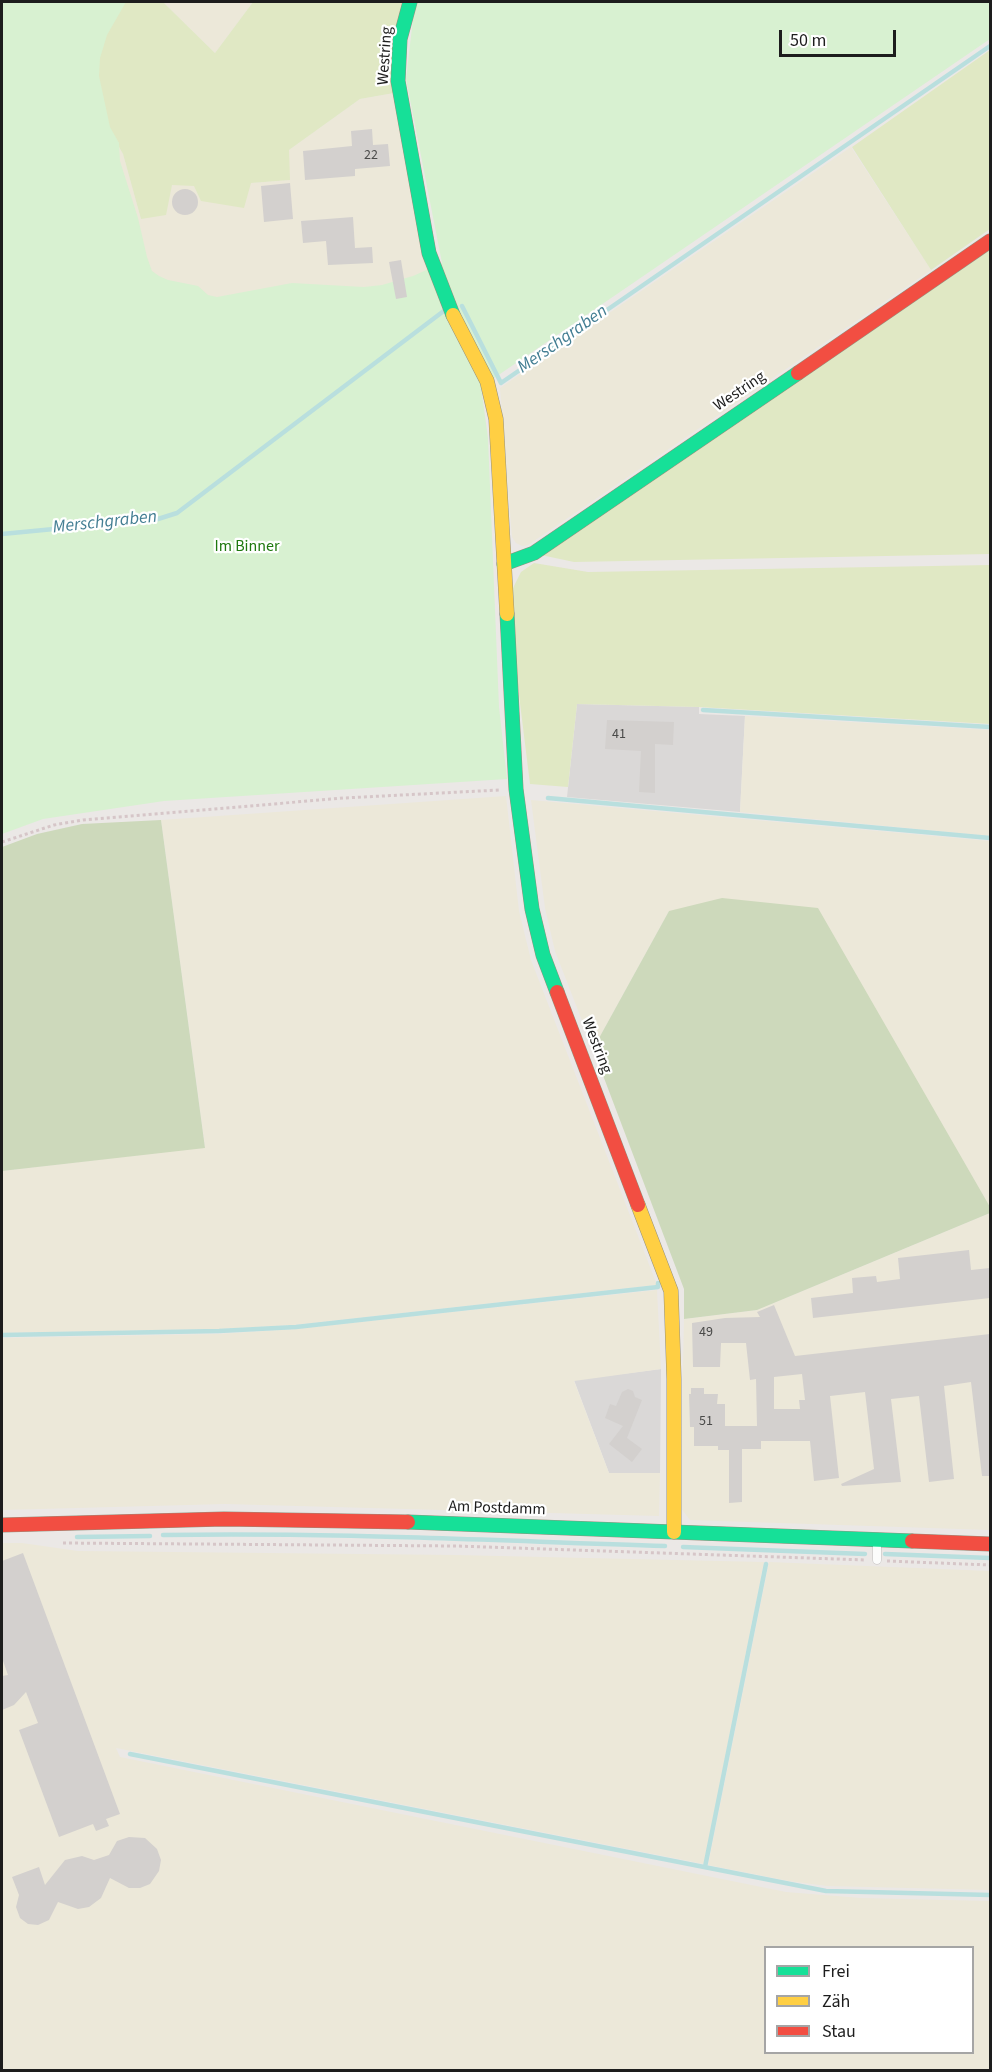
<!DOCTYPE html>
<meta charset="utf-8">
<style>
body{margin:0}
#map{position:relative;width:992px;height:2072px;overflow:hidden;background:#ebe8e6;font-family:"Source Sans 3",sans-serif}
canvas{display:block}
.frame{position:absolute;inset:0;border:3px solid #1d1d1d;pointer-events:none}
.legend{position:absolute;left:764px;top:1946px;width:210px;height:108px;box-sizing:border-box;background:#fff;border:2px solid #a5a5a5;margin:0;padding:8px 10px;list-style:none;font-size:18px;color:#1d1d1d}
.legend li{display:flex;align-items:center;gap:12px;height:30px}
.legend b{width:30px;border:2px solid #a5a5a5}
.scale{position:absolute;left:779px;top:30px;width:117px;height:27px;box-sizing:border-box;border:3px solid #1d1d1d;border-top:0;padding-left:8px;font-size:18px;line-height:21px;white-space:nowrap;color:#1d1d1d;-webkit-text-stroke:4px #fff;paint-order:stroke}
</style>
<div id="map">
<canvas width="992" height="2072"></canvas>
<div class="frame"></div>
<ul class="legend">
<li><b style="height:8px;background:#16e098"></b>Frei</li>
<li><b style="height:8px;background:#ffcf43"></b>Zäh</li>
<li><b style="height:8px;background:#f24e42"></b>Stau</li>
</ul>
<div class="scale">50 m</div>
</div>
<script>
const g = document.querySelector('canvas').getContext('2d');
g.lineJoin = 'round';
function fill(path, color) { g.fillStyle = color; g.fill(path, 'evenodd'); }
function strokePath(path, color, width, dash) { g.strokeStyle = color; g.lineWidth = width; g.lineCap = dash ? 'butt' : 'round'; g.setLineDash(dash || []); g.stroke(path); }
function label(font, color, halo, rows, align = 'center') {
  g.font = font + ' "Source Sans 3",sans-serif'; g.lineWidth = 4.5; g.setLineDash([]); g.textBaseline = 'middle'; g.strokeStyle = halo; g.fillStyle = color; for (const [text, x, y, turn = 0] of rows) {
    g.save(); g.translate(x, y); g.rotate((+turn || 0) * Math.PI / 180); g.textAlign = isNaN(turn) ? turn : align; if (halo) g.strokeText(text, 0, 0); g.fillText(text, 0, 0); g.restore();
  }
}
const residential = new Path2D(`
 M577,704l122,3v7l46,2 -5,96 -173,-15z
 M661,1369l-1,104h-51l-35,-93z`);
const farmland = new Path2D(`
 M163,2h90l-38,51z
 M394,93l35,180 -261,239 -52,-370 7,12 18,65 31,-34 79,-2 38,-3v-30l71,-51z
 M851,147l80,123 -403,275 -6,1 -6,-3 -4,-6 -12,-149z
 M745,716l245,14v106l-250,-24z
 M506,796l13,115 12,49 126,325 -363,40 -75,4 -217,4v-162l203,-24 -44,-327z
 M531,800l459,41v365l-321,-295 -76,138 -38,-98 -10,-43z
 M990,1213v317l-300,-10 -10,-13 4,-188 73,-9z
 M657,1290l4,79 -87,12 35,92h51l-1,43 -434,-12 -223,6v-172l217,-4 76,-5z
 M2,1543h20l56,8 377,4 309,7 -60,302 -588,-116 4,9 666,135 75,6 129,3v169h-988zM766,1948h206v104h-206z
 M769,1562l221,9v319l-163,-4 -38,-5 -81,-16z`);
const grass = new Path2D(`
 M2,2h161l52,51 38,-51h152l-11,91 -34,6 -71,51 1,30 -39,3 -7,25 -43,-7 -7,-15 -22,-1 -6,30 -25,4 -18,-65 -7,-12z
 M990,50v179l-59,41 -79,-123z
 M990,250v304l-416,8 -33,-7z
 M534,563l54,9 402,-7v159l-291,-17 -122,-3 -9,83 -38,-3 -13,-105 -5,-89 9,-18z`);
const forest = new Path2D(`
 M161,820l44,328 -203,23v-324l35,-13 45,-10z
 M722,898l96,10 172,299v6l-233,97 -73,9v-30l-91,-240 76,-138z`);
const park = new Path2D(`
 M2,2h124l-19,33 -7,23 -1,18 11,51 9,16 1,18 18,57 9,39 5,14 7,5 9,4 30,6 10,9 9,2 75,-14 72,4 18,-2 31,-9 29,-13 -36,-184 9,-77h575v37l-509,348 7,51 11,269 8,72 -343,22 -121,18 -41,15z`);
const stream = new Path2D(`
 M462,306l39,77 489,-337
 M2,534l156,-15 19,-6 268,-203
 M703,710l287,17
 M548,798l442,40
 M2,1335l217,-4 77,-4 362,-40v-4
 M163,1535c167,-3 335,6 502,11
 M77,1537l73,-1
 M683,1547l182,7
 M885,1554l105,4
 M130,1754l696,137 164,4
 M705,1867l61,-303`);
const building = new Path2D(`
 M372,129l1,16 15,-1 2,22 -35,3v7l-50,4 -2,-29 49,-5 -1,-15z
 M290,183l3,36 -29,3 -3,-36z
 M172 202a13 13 0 1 1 26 0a13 13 0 1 1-26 0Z
 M353,217l2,31 17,-1 1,16 -45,2 -2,-24 -23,2 -2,-22z
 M401,260l6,37 -11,2 -7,-37z
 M607,720l67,2 -1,23 -18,-1v49l-16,-1 2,-41 -36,-2z
 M969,1250l2,20 19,-2v30l-177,20 -2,-20 42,-5 -1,-15 24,-2 1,6 23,-3 -2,-21z
 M774,1305l21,51 195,-22v142h-8l-11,-94 -27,4 10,93 -25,3 -10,-86 -28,3 10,83 -59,4 -1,-2 33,-15 -9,-77 -35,4 9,82 -25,3 -4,-40h-49v8h-19v53l-13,1v-53h-11v-4h-24v-19h-4l-1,-33h2v-6h13v6h14l-1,10h8v22h32l-1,-47 -6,1 -4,-37h-25l-1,24h-27l-1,-44 33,-5 35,-1 -3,-5zM802,1374l3,26h-6l1,9h-26v-32z
 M628,1389l5,2 2,6 7,3 -15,38 15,11 -10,13 -23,-18 14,-18 -18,-8 5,-14 6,2 6,-14z
 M23,1553l97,261 -14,5 3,7 -13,5 -3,-7 -34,13 -40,-107 19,-7 -12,-31 -12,13 -12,5v-34l6,-1 -6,-17v-97z
 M129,1837l16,1 12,11 4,11 -2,11 -9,13 -10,4h-11l-19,-10 -9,20 -12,9 -11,2 -20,-7 -9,18 -11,5 -10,-1 -8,-6 -4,-11 3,-12 -7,-18 27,-10 6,18 20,-25 17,-4 12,4 15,-5 8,-14z`);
const path = new Path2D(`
 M2,842l52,-17 29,-5 261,-22 155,-8
 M63,1543l394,3 409,14
 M887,1561l103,4`);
const lane = new Path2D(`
 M877,1560v-19`);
const fast = new Path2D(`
 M410,2l-10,37 -2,42 31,172 24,62
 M504,564l30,-11 264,-180
 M507,614l9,175 16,120 11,46 14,37
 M408,1522l504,19`);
const slow = new Path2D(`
 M453,315l34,66 9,38 11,195
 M638,1205l33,86 3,88v153`);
const jam = new Path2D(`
 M798,373l192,-132
 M557,992l81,213
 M2,1525l222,-6 184,3
 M912,1541l78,3`);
const numberNames = [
 ["22",371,156],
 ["41",619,735],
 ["49",706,1333],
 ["51",706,1422]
];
const streetNames = [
 ["Westring",386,56,-86],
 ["Westring",740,392,-34],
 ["Westring",596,1046,69],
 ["Am Postdamm",497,1509,2]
];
const parkNames = [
 ["Im Binner",247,547]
];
const waterNames = [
 ["Merschgraben",563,340,-35],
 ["Merschgraben",105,523,-6]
];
fill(residential, '#dad8d7');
fill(farmland, '#ece8d9');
fill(grass, '#e0e8c4');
fill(forest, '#cdd9bb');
fill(park, '#d8f1d1');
strokePath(stream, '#b9dfde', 4.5);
fill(building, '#d3d0ce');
strokePath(lane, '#c1bfbe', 9);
strokePath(fast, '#95917e', 15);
strokePath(slow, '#95917e', 15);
strokePath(jam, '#95917e', 15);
strokePath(path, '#d6c6c8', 3, [3, 3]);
strokePath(lane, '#fcfcfb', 8);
strokePath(fast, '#16e098', 14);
strokePath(slow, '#ffcf43', 14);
strokePath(jam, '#f24e42', 14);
label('14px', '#4a4a49', null, numberNames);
label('16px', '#1d1d1d', '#fff', streetNames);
label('16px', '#1e780e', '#fff', parkNames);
label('italic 18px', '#437e93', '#fff', waterNames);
</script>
